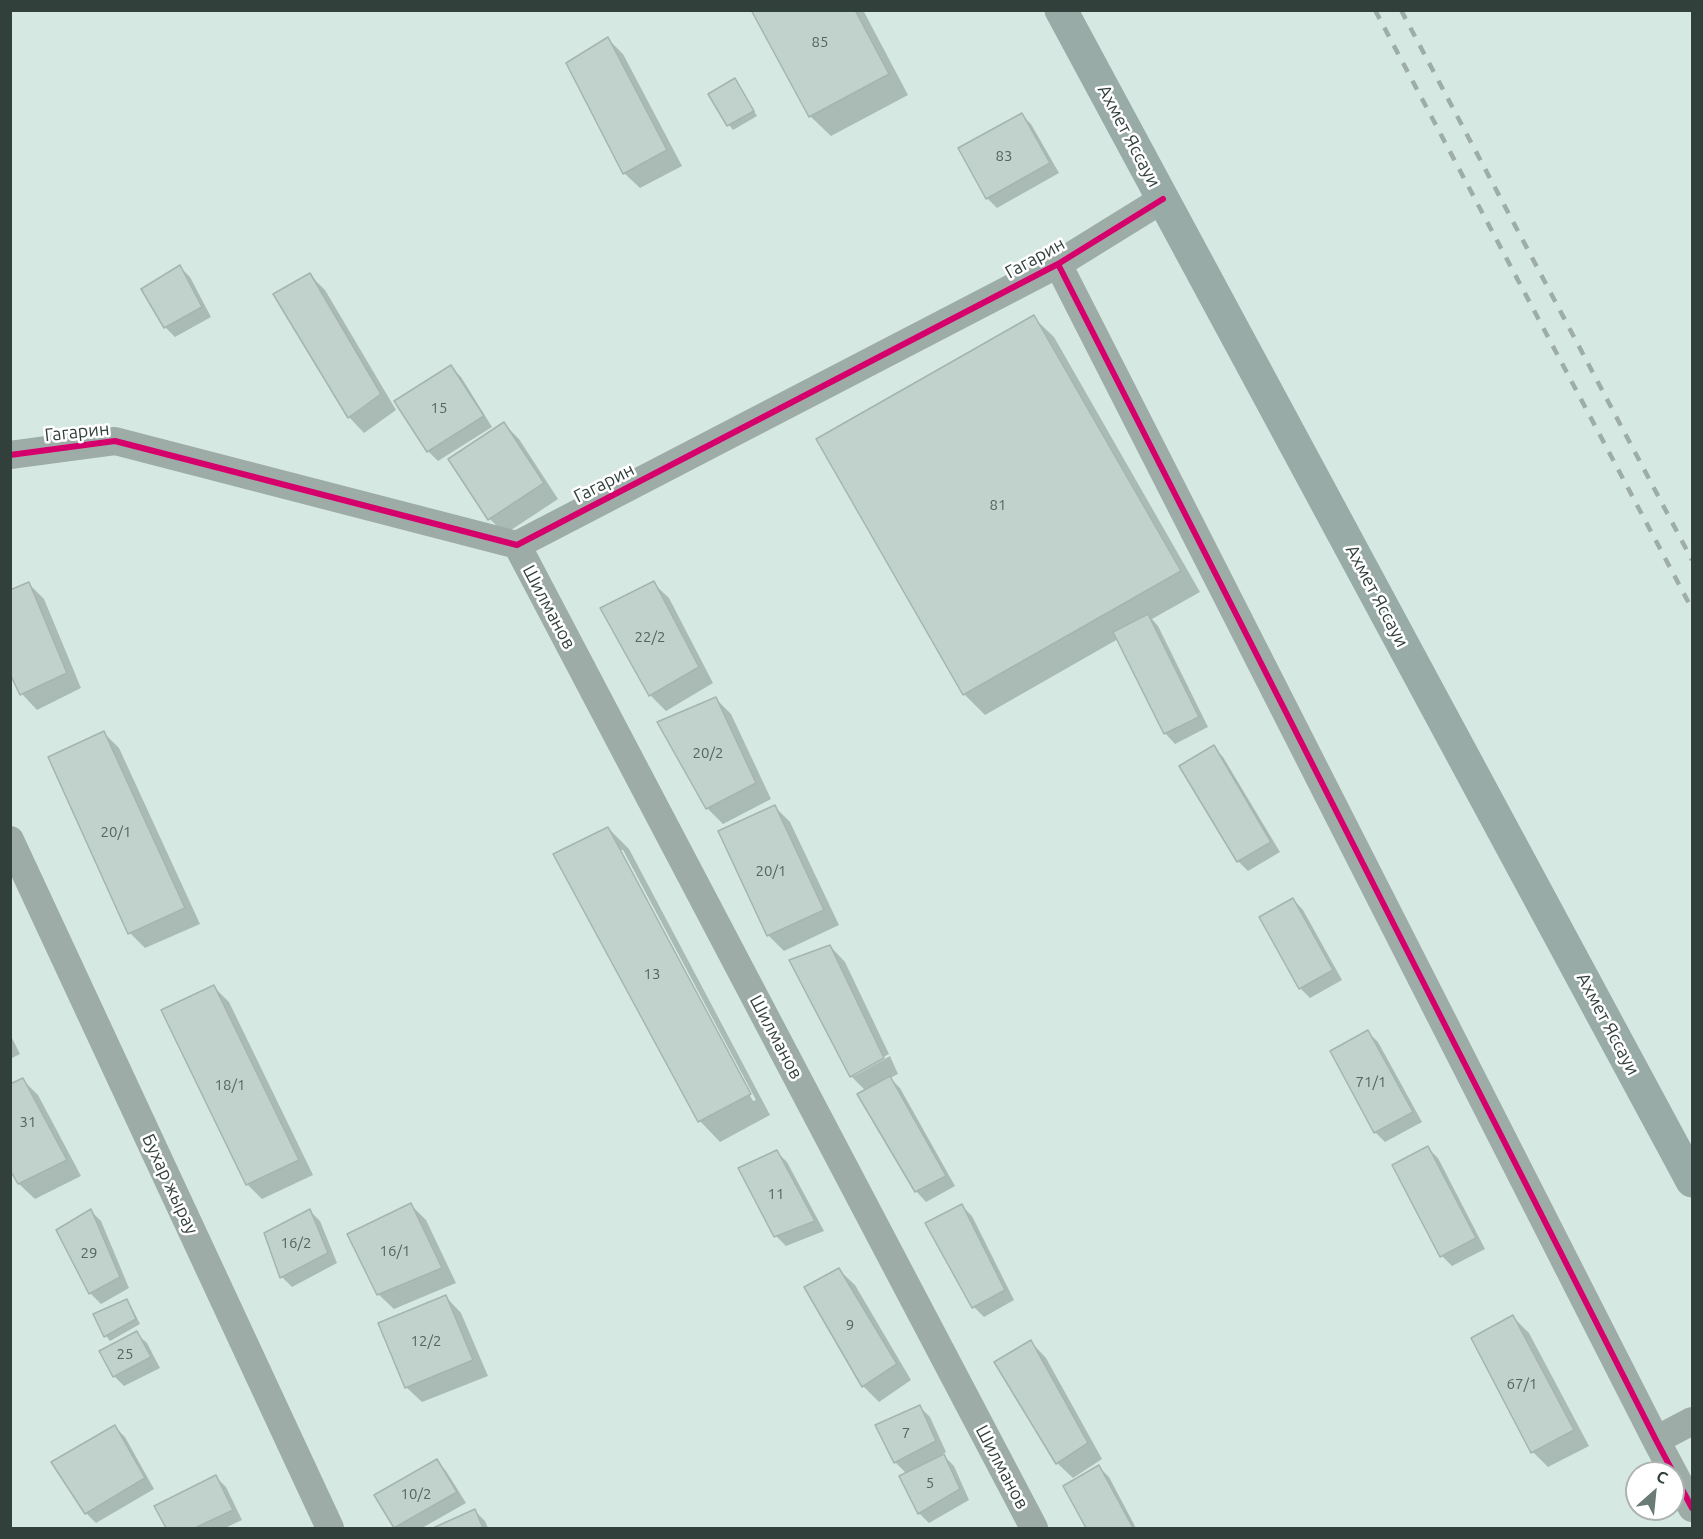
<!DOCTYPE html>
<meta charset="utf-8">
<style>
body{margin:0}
#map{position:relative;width:1703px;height:1539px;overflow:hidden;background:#d5e9e2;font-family:Ubuntu,sans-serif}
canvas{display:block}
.frame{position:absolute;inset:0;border:12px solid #32403c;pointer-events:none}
.north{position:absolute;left:1625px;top:1461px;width:60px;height:60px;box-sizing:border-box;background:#fff;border:2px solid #adb3b1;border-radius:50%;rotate:27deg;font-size:16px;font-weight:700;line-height:24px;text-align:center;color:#32403c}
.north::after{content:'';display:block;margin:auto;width:21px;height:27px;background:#6b7b76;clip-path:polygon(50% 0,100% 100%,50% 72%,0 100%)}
</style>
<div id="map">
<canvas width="1703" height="1539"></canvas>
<div class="frame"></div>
<div class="north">С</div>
</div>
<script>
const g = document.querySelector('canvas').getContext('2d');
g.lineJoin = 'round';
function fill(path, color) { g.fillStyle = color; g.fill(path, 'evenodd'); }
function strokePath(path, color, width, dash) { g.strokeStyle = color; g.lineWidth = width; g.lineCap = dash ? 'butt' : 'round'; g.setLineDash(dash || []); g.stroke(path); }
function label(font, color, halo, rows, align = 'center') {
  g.font = font + ' Ubuntu,sans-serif'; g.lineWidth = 5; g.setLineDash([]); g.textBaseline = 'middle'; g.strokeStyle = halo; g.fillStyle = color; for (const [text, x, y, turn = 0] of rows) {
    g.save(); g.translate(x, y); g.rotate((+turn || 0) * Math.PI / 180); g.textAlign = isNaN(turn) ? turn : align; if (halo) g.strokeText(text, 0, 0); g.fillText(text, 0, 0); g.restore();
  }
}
const shadow = new Path2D(`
 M753,10h110l45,85 -77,41 -21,-20z
 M608,39l15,15 59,112 -42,22 -16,-15z
 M739,85l18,31 -24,14 -4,-5 -19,-31z
 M1021,114l10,10 28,49 -62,35 -10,-10z
 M180,267l10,10 21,40 -36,20 -10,-10z
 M310,275l15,15 71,120 -32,23 -15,-16 -74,-123z
 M1033,317l21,20 146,255 -48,27 6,7 50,101 -33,17 -10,-11 -47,-94 -133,76 -21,-21z
 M451,367l10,10 31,50 -54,34 -10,-10z
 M504,424l15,15 39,60 -53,35 -15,-15z
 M28,583l16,16 37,89 -44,22 -15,-16 -12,-23z
 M653,583l16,15 44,85 -47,28 -15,-15 -49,-88z
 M716,699l15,15 40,85 -48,25 -16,-16 -48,-85z
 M104,733l15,15 81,176 -55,24 -15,-15z
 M1213,747l10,10 57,95 -32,19 -10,-10z
 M774,806l16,16 49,103 -55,26 -15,-15 -49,-104z
 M608,828l21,21 141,266 -50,27 -20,-21 -145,-266zM619,850h4l133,250 -3,1z
 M1293,899l10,11 39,70 -32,18 -10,-10z
 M830,946l15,16 44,92 -35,19v3l36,-20 8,18 -8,4 10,10 55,98 -29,16 -10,-11 -50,-100 -15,-15z
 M214,987l15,15 84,173 -51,24 -15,-15z
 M1368,1032l10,10 44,80 -37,20 -10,-10z
 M10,1034l10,20 -10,5z
 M23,1080l15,15 43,81 -46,23 -16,-15 -9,-18z
 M1428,1148l10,10 47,91 -33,17 -10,-10 -48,-90z
 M777,1152l10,10 37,69 -38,15 -10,-10z
 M411,1205l15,15 30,63 -62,26 -16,-15z
 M962,1206l10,10 42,84 -30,17 -10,-10 -47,-84z
 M91,1211l10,10 28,67 -28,16 -10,-10 -33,-64z
 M310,1211l10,10 17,42 -45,24 -10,-10z
 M839,1270l16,15 56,95 -32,22 -16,-16 -56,-99z
 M446,1297l15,16 27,63 -66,26 -16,-15z
 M127,1301l4,5 9,18 -30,17 -4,-5z
 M1513,1317l16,16 60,113 -41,21 -15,-15z
 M136,1333l11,10 13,25 -36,18 -10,-10z
 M1031,1342l15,16 56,101 -29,19 -16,-15z
 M920,1407l10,10 16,35 -4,2 12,12 15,34 -40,23 -10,-10 -12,-39 -12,-12z
 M115,1427l10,10 29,52 -58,34 -10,-10z
 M436,1461l10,10 20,32 -44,25h-26l-20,-32z
 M1099,1467l10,10 27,51h-49l-22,-42z
 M216,1477l10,10 16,33 -17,8h-57l-12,-22z
 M475,1511l10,10 3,7h-52z`);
const building = new Path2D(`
 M751,10h104l34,64 -80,43z
 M608,37l59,113 -44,24 -57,-111z
 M735,78l19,33 -27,15 -19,-32z
 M1022,113l28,50 -64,36 -28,-51z
 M180,265l22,42 -38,21 -23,-39z
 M310,273l71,121 -33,24 -75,-124z
 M1034,315l147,256 -218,124 -147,-256z
 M451,365l33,51 -57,36 -33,-51z
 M504,422l40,61 -56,37 -40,-61z
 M654,581l45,86 -50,29 -49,-88z
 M29,582l38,91 -47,22 -10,-21v-84z
 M1148,614l51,103 -35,17 -51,-102z
 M716,697l40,86 -50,26 -49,-87z
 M104,731l81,177 -57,26 -80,-177z
 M1214,745l57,97 -34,20 -58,-96z
 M775,805l49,105 -57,26 -49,-105z
 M608,827l143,267 -53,28 -145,-268z
 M1293,898l40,72 -34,19 -40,-72z
 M830,945l54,113 -34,19 -61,-117z
 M214,985l85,175 -53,25 -85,-175z
 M1368,1030l45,82 -39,21 -44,-82z
 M890,1076l56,100 -31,16 -58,-98z
 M23,1078l44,82 -49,24 -8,-14v-86z
 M1428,1146l48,92 -36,19 -48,-92z
 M777,1150l38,71 -41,16 -36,-69z
 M411,1203l31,65 -65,27 -30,-61z
 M962,1204l43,86 -33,18 -47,-85z
 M91,1209l29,68 -31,17 -33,-64z
 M310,1209l18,44 -48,25 -16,-45z
 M839,1268l58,96 -35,23 -58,-100z
 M446,1295l27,65 -68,28 -27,-65z
 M127,1299l9,20 -32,18 -11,-23z
 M1513,1315l61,115 -43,23 -60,-115z
 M137,1331l14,26 -38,20 -14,-26z
 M1031,1340l57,103 -32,21 -62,-102z
 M920,1405l16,36 -42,22 -19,-38z
 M115,1425l30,53 -60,36 -34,-52z
 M944,1454l16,35 -42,25 -19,-38z
 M437,1459l20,33 -63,36 -20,-33z
 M1099,1465l34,63h-47l-23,-42z
 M216,1475l17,35 -38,18h-29l-12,-22z
 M475,1509l8,19h-50z`);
const minor = new Path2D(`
 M1058,264l598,1176 36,68
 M10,455l105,-14 402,104 541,-281 105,-65
 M517,545l517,983
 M10,840l320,688
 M1656,1440l36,-19`);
const secondary = new Path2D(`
 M1061,10l631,1171`);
const rail = new Path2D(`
 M1375,10l317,599
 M1401,10l291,550`);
const cycleway = new Path2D(`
 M1058,264l598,1176 36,68
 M10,455l105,-14 402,104 541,-281 105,-65`);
const numberNames = [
 ["85",820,42],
 ["83",1004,156],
 ["15",439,408],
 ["81",998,505],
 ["22/2",650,637],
 ["20/2",708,753],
 ["20/1",116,832],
 ["20/1",771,871],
 ["13",652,974],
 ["71/1",1371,1082],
 ["18/1",230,1085],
 ["31",28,1122],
 ["11",776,1194],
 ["16/2",296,1243],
 ["16/1",395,1251],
 ["29",89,1253],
 ["9",850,1325],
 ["12/2",426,1341],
 ["25",125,1354],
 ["67/1",1522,1384],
 ["7",906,1433],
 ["5",930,1483],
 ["10/2",416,1494]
];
const streetNames = [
 ["Ахмет Яссауи",1129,136,62],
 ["Гагарин",1035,258,-29],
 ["Гагарин",77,432,-6],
 ["Гагарин",604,483,-27],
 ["Ахмет Яссауи",1377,596,62],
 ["Шилманов",549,607,62],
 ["Ахмет Яссауи",1608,1024,62],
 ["Шилманов",776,1037,62],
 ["Бухар жырау",170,1184,65],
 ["Шилманов",1002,1467,62]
];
fill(shadow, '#0003');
fill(building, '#c1d1cc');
strokePath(building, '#a5b4af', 1.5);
strokePath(minor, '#9eaca7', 28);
strokePath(secondary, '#99aba6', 33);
strokePath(rail, '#9eada7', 4.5, [10, 10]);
strokePath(cycleway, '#d6006c', 6);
label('15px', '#566460', null, numberNames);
label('18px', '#32403c', '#fff', streetNames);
</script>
